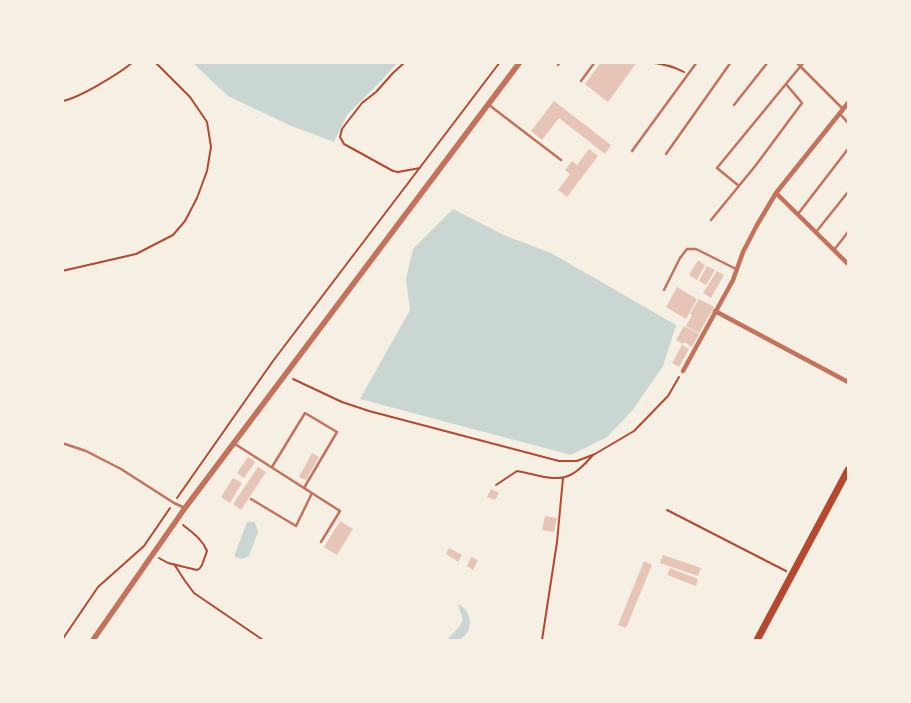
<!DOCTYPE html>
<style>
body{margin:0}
#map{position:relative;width:911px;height:703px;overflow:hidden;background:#f6efe4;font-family:Ubuntu,sans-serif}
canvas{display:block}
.frame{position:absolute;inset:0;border:64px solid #f6efe4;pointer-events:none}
</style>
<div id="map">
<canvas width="911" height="703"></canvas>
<div class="frame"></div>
</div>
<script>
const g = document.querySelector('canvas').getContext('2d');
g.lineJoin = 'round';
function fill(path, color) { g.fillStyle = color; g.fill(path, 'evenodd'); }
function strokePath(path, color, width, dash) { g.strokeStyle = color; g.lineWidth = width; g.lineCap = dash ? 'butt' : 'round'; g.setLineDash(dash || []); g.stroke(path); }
const water = new Path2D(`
 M193,63h204l-16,18 -34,34 -13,27 -45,-17 -61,-29z
 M453,209l53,27 45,17 125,72 -13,41 -31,45 -25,26 -36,18 -211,-56 50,-89 -4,-31 7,-30z
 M247,522h8l3,10 -9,24c-4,3 -9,3 -14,1v-3z
 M458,604c3,2 5,3 7,5 8,10 6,25 -6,31 -3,1 -8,0 -12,0l13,-14 3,-6z`);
const building = new Path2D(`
 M601,62h36l-29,40 -23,-18z
 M554,101l57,44 -6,9 -46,-36 -17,22 -11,-9z
 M589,149l9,7 -31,41 -9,-7 12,-16 -5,-4 7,-9 5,4z
 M698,260l7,5 -8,15 -8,-5z
 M707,266l8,4 -9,15 -7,-4z
 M717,271l7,4 -13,23 -8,-5z
 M677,287l20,12 -11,20 -20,-12z
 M699,299l15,8 -15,26 -13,-7 6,-11 -2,-1z
 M684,326l15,8 -7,13 -8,-5 -1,2 -7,-4z
 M682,345l7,4 -10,18 -7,-4z
 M312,453l7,4 -13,23 -7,-3z
 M248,457l7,5 -11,16 -7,-5z
 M258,467l8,5 -25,38 -8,-6z
 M233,478l9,5 -12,20 -9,-6z
 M491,489l8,4 -4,7 -8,-3z
 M545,516l12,2 -3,14 -12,-2z
 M340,521l13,8 -16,26 -13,-8z
 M449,548l13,7 -4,7 -12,-8z
 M663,555l38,13 -3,8 -38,-13z
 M471,557l7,3 -5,10 -6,-4z
 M644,561l8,4 -26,63 -8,-3z
 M670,568l28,11 -2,7 -29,-11z`);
const path = new Path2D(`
 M405,62l-12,11 -17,19 -14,11 -14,18 -6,8 -2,8 4,7 49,27 5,1 22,-4
 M644,62c13,1 28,3 40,10
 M62,101c16,-2 58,-28 71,-39
 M62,271l74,-17 37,-19 12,-14 12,-23 10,-27 4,-24 -4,-25 -17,-25 -35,-35
 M293,379l49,23 27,9 190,50h18l18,-7 39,-23 34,-35 11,-19
 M496,485l21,-14c13,2 35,10 48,6 11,-3 20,-13 28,-22
 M177,498l96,-137 227,-299
 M667,510l119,61
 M159,558l9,5 29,7 3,-2 2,-3 5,-14c-5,-12 -14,-18 -24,-26
 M174,564l11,17 9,12 69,47
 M62,640l36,-53 46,-41 26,-38
 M542,640l15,-98 6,-64`);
const service = new Path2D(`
 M796,62l47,47
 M558,65l2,-3
 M581,81l14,-19
 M489,105l72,55
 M734,105l34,-43
 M840,114l8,9
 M632,151l65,-89
 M666,154l65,-92
 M739,186l-22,-18 87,-106
 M798,214l50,-65
 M711,220l45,-55 46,-62 -16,-19
 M816,232l32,-40
 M834,250l14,-18
 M664,290l16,-32 7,-9h9l40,20
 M62,443l24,8 35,18 53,34 9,4
 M235,444l105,67 -19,31
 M272,467l33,-54 32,19 -33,56
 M251,499l45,27 16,-33`);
const minor = new Path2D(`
 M776,193l72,71
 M715,311l133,71
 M683,371l50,-91 10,-28 14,-27 19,-32 72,-90`);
const tertiary = new Path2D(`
 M93,640l92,-132 335,-446`);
const secondary = new Path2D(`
 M757,640l91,-170`);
fill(water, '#c9d6d2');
fill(building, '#e6c5b7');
strokePath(path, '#b5482f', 2);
strokePath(service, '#c5725c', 2.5);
strokePath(minor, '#c5725c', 4.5);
strokePath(tertiary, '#c5725c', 5.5);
strokePath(secondary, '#b5482f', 7);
</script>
